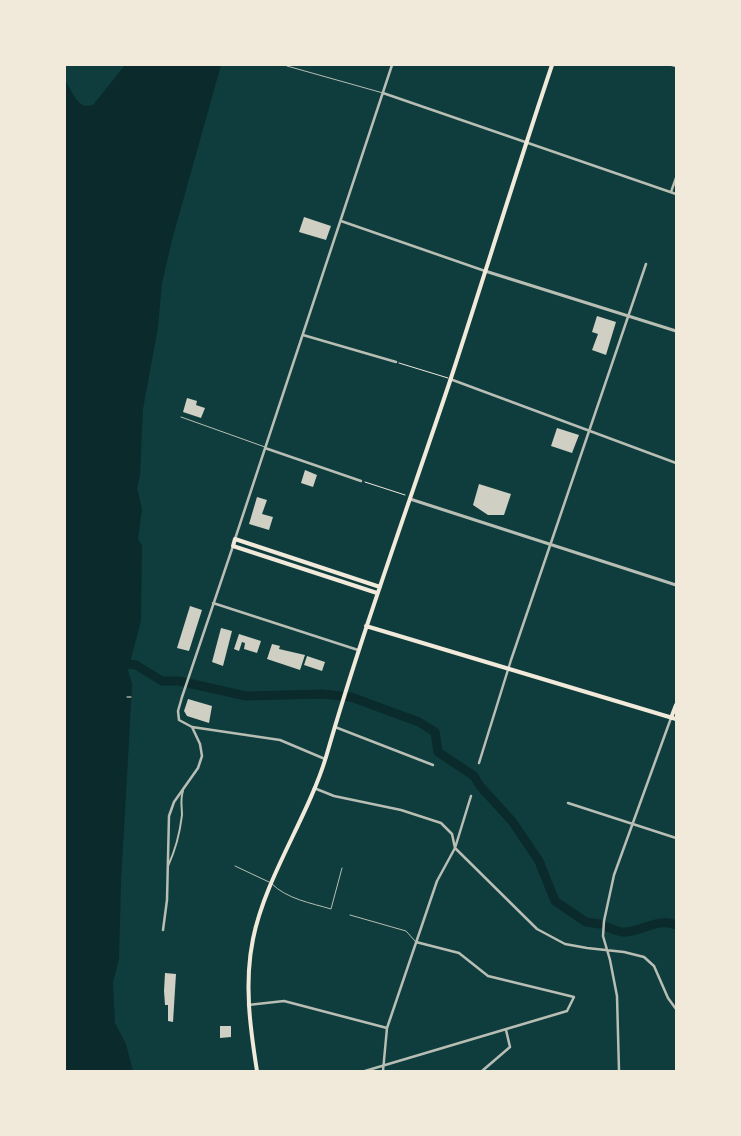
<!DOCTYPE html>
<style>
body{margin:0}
#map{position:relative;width:741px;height:1136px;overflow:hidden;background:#0f3d3e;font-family:Overpass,sans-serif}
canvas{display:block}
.frame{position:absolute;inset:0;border:66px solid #f1e9da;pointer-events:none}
</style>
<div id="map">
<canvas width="741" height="1136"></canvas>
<div class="frame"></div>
</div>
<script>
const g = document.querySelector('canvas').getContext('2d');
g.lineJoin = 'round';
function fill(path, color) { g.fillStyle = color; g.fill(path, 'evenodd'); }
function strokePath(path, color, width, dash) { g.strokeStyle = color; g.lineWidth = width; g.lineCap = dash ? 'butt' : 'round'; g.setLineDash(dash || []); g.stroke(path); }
const water = new Path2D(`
 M125,65h96l-49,175 -10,43 -4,44 -15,82 -3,66 -3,13 5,21 -4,30 4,7 -1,75 -13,49 4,14 -1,21 -10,178 -2,76 -6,23 2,41 11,21 7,27h-68v-990c9,11 11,29 28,24z`);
const river = new Path2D(`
 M119,663l17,2 26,16h17l67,15 76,-2 29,3 68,25 16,10 3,20 36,24 6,10 32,35 27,40 16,40 31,21 14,2
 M607,927c6,2 13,6 19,5 19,-2 31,-14 50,-7`);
const building = new Path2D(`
 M304,217l27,9 -5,14 -27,-8z
 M597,316l19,6 -10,33 -14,-5 6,-16 -6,-2z
 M187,398l10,3 -1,4 9,3 -4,10 -18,-6z
 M557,428l22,7 -7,18 -21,-7z
 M305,470l12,5 -4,12 -12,-4z
 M479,484l32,10 -7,21h-16l-15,-10z
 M257,497l10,3 -5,14 11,3 -4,13 -20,-6z
 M190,606l12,4 -13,41 -12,-3z
 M221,628l11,3 -9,35 -11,-4z
 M239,634l22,7 -4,12 -13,-4 1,-6 -3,-1 -3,9 -5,-2z
 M272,644l8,2 -1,3 26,6 -5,15 -33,-11z
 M307,656l18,6 -3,9 -18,-6z
 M188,699l24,7 -3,17 -22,-7 -3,-5z
 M165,973l11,1 -3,48 -5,-1v-16h-3l-1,-14z
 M220,1026h11v11l-11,1z`);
const path = new Path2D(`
 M399,363l49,15
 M365,482l40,13
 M127,697h4`);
const service = new Path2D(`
 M287,66l96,27
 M181,417l84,30
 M235,866l34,16
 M272,884c15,15 39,19 59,25l11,-41
 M350,915l56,16 10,11`);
const pedestrian = new Path2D(`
 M168,866c7,-15 12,-34 14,-51 0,-8 -2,-16 1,-24`);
const minor = new Path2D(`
 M672,65l4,1
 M383,93l293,101
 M671,192l5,-14
 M341,221l144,50
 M303,335l93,27
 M450,379l226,84
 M265,448l96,33
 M235,539l157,-474
 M233,546l-51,151 -4,14 1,9 13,7 88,13 45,19
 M213,603l145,47
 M335,727l98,38
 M479,763l32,-103 135,-396
 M314,788l20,8 67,14 40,13 11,11 3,14 82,81 28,15 22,4 37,4 20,5 10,9 14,32 8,11
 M568,803l108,35
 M163,930l4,-30 2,-84 5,-14 24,-34 4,-12 -2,-12 -8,-17
 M248,1005l36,-4 103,27
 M365,1071l202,-60 7,-14 -86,-21 -29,-23 -43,-11
 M383,1071l4,-43 50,-147 18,-33 16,-52
 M482,1071l28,-24 -4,-17
 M619,1071l-2,-75 -7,-36 -7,-24 1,-15 10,-46 57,-157`);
const tertiary = new Path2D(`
 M485,271l191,60
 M410,499l266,86`);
const secondary = new Path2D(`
 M377,593l-144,-47 2,-7 145,48
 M366,626l310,93
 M671,718l5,-13
 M257,1071c-7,-44 -13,-88 -4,-132 12,-61 55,-122 73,-182 37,-128 83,-253 125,-379 34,-104 66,-209 101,-313`);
fill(water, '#0a2a2b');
strokePath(river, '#0a2a2b', 9);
fill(building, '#cfcfc3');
strokePath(path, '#f1e9da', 1);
strokePath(service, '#b8beb3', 1);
strokePath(pedestrian, '#b8beb3', 2);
strokePath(minor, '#b8beb3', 2.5);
strokePath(tertiary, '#b8beb3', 3);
strokePath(secondary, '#f1e9da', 4);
</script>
